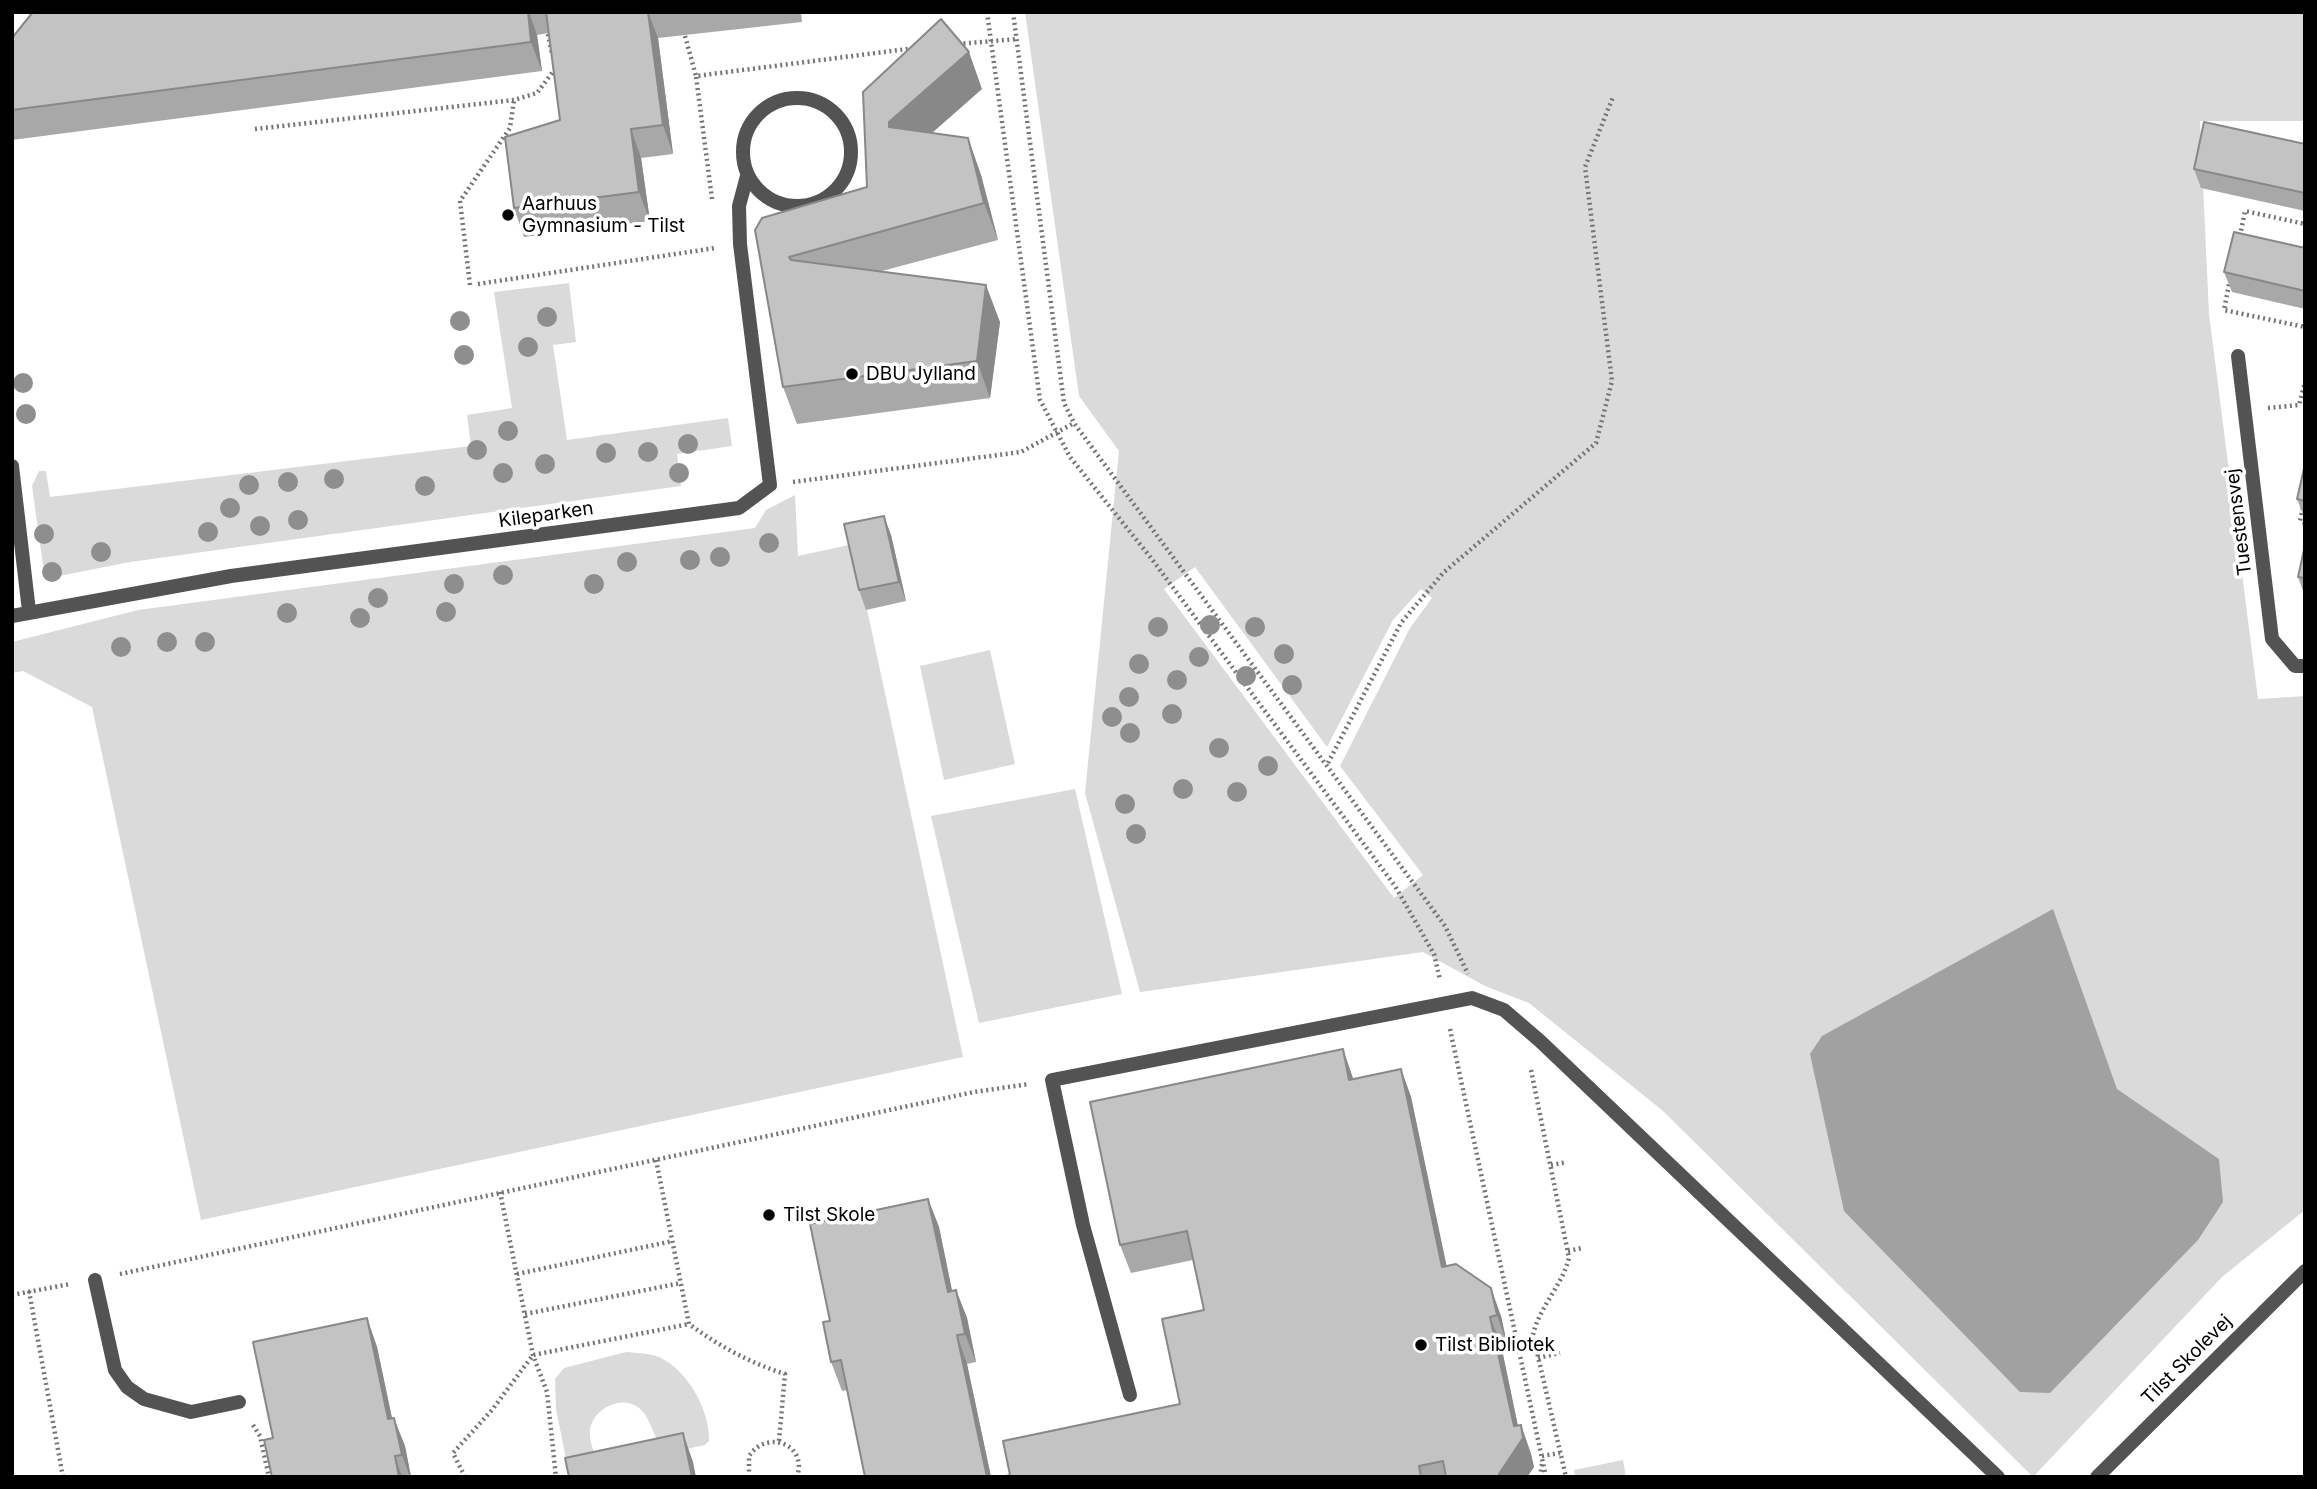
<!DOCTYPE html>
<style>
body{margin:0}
#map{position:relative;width:2317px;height:1489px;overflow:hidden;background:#fff;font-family:Inter,sans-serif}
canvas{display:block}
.frame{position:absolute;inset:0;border:14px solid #000;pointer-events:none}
</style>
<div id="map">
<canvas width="2317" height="1489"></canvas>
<div class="frame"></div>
</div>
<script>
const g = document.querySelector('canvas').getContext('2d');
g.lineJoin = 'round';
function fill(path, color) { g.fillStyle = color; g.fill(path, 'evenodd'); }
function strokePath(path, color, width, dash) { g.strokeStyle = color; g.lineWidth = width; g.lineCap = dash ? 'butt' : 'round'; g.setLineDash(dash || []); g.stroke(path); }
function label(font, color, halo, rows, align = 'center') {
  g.font = font + ' Inter,sans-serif'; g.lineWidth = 7; g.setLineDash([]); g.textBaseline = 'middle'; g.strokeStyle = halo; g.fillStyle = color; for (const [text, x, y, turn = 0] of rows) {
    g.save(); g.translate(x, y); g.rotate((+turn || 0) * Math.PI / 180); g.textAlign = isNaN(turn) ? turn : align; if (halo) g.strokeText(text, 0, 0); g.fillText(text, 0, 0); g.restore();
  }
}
const green = new Path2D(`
 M1025,12h1280v109h-105l9,193 49,385 47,-3v514l-83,67 -189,200 -370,-366 -134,-108 -44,-17 -62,-34 -283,40 -55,-199 34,-342 -40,-55zM1195,567l132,180 66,-127 28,-31 11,9 -22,30 -70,138 83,109 -29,23 -230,-309zM2053,910l64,180 102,69 -375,52z
 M569,283l7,59 -23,3 14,95 161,-22 4,28 -55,8 4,32 -551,76 -76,15 -10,-5 -12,-86 7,-15h7l4,26 421,-51 -4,-31 45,-7 -18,-116z
 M795,495l3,61 55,-12 110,513 -762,163 -109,-513 -69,-36 -11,2v-31l126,-32 617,-82 11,-18z
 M990,650l25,114 -71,16 -24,-114z
 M1075,789l47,205 -143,29 -48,-207z
 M626,1352c11,1 23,1 33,5 29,13 51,54 50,84l-4,4 -37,8c-16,-13 -15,-33 -29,-45 -18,-15 -49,3 -49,24 -1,8 4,19 6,27l-27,15 -13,-65 -1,-30 9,-11z
 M1623,1460l3,17h-51l-1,-7z`);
const water = new Path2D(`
 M2053,909l64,180 102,70 4,43 -25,38 -148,153 -30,-1 -176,-181 -34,-157 12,-18z`);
const path = new Path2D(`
 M987,12l53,388 30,57 81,101 244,328 39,68 6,26
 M1013,12l51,391 10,20 371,503 23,48
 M548,34l4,20
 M685,36l11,40
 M958,44l59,-5
 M255,129l259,-29 23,-7 18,-24
 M712,199l-16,-123 219,-28
 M2240,236l5,-25 60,13
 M2230,279l-6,31 81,17
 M478,284l237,-36
 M470,285l-10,-84 50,-73 4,-28
 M2268,408l31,-3 6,-23
 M793,482l228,-30 53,-29
 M2305,497l-5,24 5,2
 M1328,763l73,-140 42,-50 153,-130 16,-62 -27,-214 28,-70
 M1450,1029l96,448
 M1531,1070l38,188c-7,28 -30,49 -36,77l33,142
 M656,1160l33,164c30,22 61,39 96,50l-6,67
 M1551,1165l16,-3
 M500,1192l33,163 14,37 9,85
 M1568,1251l14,-3
 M120,1274l854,-182 55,-8
 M517,1274l156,-33
 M29,1291l34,186
 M12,1295l58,-11
 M525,1314l156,-31
 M1538,1358l22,-5
 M253,1425l7,11 9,41
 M1542,1456l18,-3
 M465,1477l-12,-24 39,-43 41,-55 156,-31
 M749,1477v-21c18,-27 59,-12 48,21
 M1540,1477l2,-13`);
const service = new Path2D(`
 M743 152a54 54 0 1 1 108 0a54 54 0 1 1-108 0Z
 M12,466l17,145
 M12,616l219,-40 508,-68 31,-23 -30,-241 -1,-38 8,-30
 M95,1280l20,90 12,17 17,12 47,13 48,-10
 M1130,1395l-47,-170 -31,-145 420,-82 32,12 36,31 458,436`);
const minor = new Path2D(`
 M2238,356l34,283 23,27h10`);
const tertiary = new Path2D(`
 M2097,1477l208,-206`);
const trees = [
 [547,317],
 [460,321],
 [528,347],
 [464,355],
 [23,383],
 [26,414],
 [508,431],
 [688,444],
 [477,450],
 [648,452],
 [606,453],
 [545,464],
 [503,473],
 [679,473],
 [334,479],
 [288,482],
 [249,485],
 [425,486],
 [230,508],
 [298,520],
 [260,526],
 [208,532],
 [44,534],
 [769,543],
 [101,552],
 [720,557],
 [690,560],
 [627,562],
 [52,572],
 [503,575],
 [454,584],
 [594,584],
 [378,598],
 [446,612],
 [287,613],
 [360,618],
 [1210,625],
 [1158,627],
 [1255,627],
 [167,642],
 [205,642],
 [121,647],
 [1284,654],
 [1199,657],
 [1139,664],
 [1246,676],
 [1177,680],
 [1292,685],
 [1129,697],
 [1172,714],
 [1112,717],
 [1130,733],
 [1219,748],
 [1268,766],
 [1183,789],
 [1237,792],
 [1125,804],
 [1136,834]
];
const wall = new Path2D(`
 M33,12h768l1,10 -144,16 15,116 -32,4 9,63 -126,16 -10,-29 46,-88 -11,-87 -12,2 5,36 -530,69v-102z
 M982,89l-50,44 36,5 13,37 17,65 -116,31 118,51 -10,76 -193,26 -14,-37 -21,-169 105,-31z
 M2305,144v67l-104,-23 -7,-19z
 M2305,248v61l-73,-17 -8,-20z
 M2305,464v55l-8,-20z
 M891,535l15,66 -40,9 -7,-20z
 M2305,545v51l-7,-19z
 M1401,1069l10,28 35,169 55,50 6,28 -6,1 17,81 3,-1 10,29 3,13 -7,10h-525l8,-2 170,-71 24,-94 -11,-50 -62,13 -11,-28 234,-166z
 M928,1199l11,28 13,64 4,-1 11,28 9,44 -9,2 24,113h-126l-18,-87 -5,1 -11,-29 -1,-41z
 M367,1318l10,29 15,71 13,28 6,31h-139l1,-39z`);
const shadedWall = new Path2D(`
 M528,12h1l8,23 5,36 -11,-29z
 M648,12l10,26 15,116 -10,-29z
 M969,52l13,37 -80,70 -13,-32v-5z
 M631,129l10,29 9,63 -11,-29z
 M968,138l13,37 17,65 -14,-37z
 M986,285l14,37 -10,76 -13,-37z
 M884,516l7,19 15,66 -7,-19z
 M1343,1049l10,29 7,30 -11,-28z
 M1401,1069l10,28 42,199 -11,-29z
 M928,1199l11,28 19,93 -10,-28z
 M1491,1288l10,28 6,28 -10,-29z
 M956,1290l11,28 9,44 -11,-28z
 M1490,1317l11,28 20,96v-16l10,29 3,13 -7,10h-27l-1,-3 15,-48z
 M367,1318l10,29 21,100 -10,-28z
 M957,1335l10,29 24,113h-4z
 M394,1418l11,28 6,31h-1l-8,-22z
 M683,1433l10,29 3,15h-4z
 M395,1456l7,21h-3z`);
const building = new Path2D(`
 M33,12h495l3,30 -519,68v-72z
 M546,12h102l15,113 -32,4 8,63 -125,16 -9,-71 55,-17z
 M941,19l28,33 -80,70v5l79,11 16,65 -195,54 2,3 195,25 -9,76 -194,26 -28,-157 7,-12 105,-31 -4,-95z
 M2204,122l101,22v49l-111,-24z
 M2234,232l71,16v43l-81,-19z
 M2305,464v37l-8,-2z
 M884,516l15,66 -40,8 -15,-66z
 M2305,545v33l-7,-1z
 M1343,1049l6,31 52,-11 41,198 14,-3 35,24 6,27 -7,2 24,109 7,-1 2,13 -24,36 1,3h-54l-3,-16 -24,5 2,11h-419l8,-2 -7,-34 177,-37 -18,-85 42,-9 -17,-79 -67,14 -30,-143z
 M928,1199l20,93 8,-2 9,44 -8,1 30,142h-122l-24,-117 -10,2 -8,-40 7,-1 -20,-97z
 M367,1318l21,101 6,-1 8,37 -7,1 4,21h-127l-8,-37 9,-2 -20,-96z
 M683,1433l9,44h-123l-4,-19z`);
const markers = [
 [508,215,7,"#000"],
 [852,374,7,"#000"],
 [769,1215,7,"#000"],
 [1421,1345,7,"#000"]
];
const poiNames = [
 ["Aarhuus",522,204],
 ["Gymnasium - Tilst",522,226],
 ["DBU Jylland",866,374],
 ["Tilst Skole",783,1215],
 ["Tilst Bibliotek",1435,1345]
];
const streetNames = [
 ["Kileparken",546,515,-8],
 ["Tuestensvej",2239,522,-97],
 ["Tilst Skolevej",2187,1360,-45]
];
fill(green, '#dadada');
fill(water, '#a1a1a1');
strokePath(path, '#757575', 4.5, [2, 3.5]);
strokePath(service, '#535353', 14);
strokePath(minor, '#535353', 14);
strokePath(tertiary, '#535353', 14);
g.fillStyle = '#8e8e8e';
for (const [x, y] of trees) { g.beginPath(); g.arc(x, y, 10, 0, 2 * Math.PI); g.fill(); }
fill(wall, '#a8a8a8');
fill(shadedWall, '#888');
fill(building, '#c3c3c3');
strokePath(building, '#888', 2);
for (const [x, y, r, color] of markers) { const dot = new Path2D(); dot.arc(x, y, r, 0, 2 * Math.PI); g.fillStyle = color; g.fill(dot); strokePath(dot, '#fff', 2.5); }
label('19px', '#000', '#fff', poiNames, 'left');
label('19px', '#000', '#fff', streetNames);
</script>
